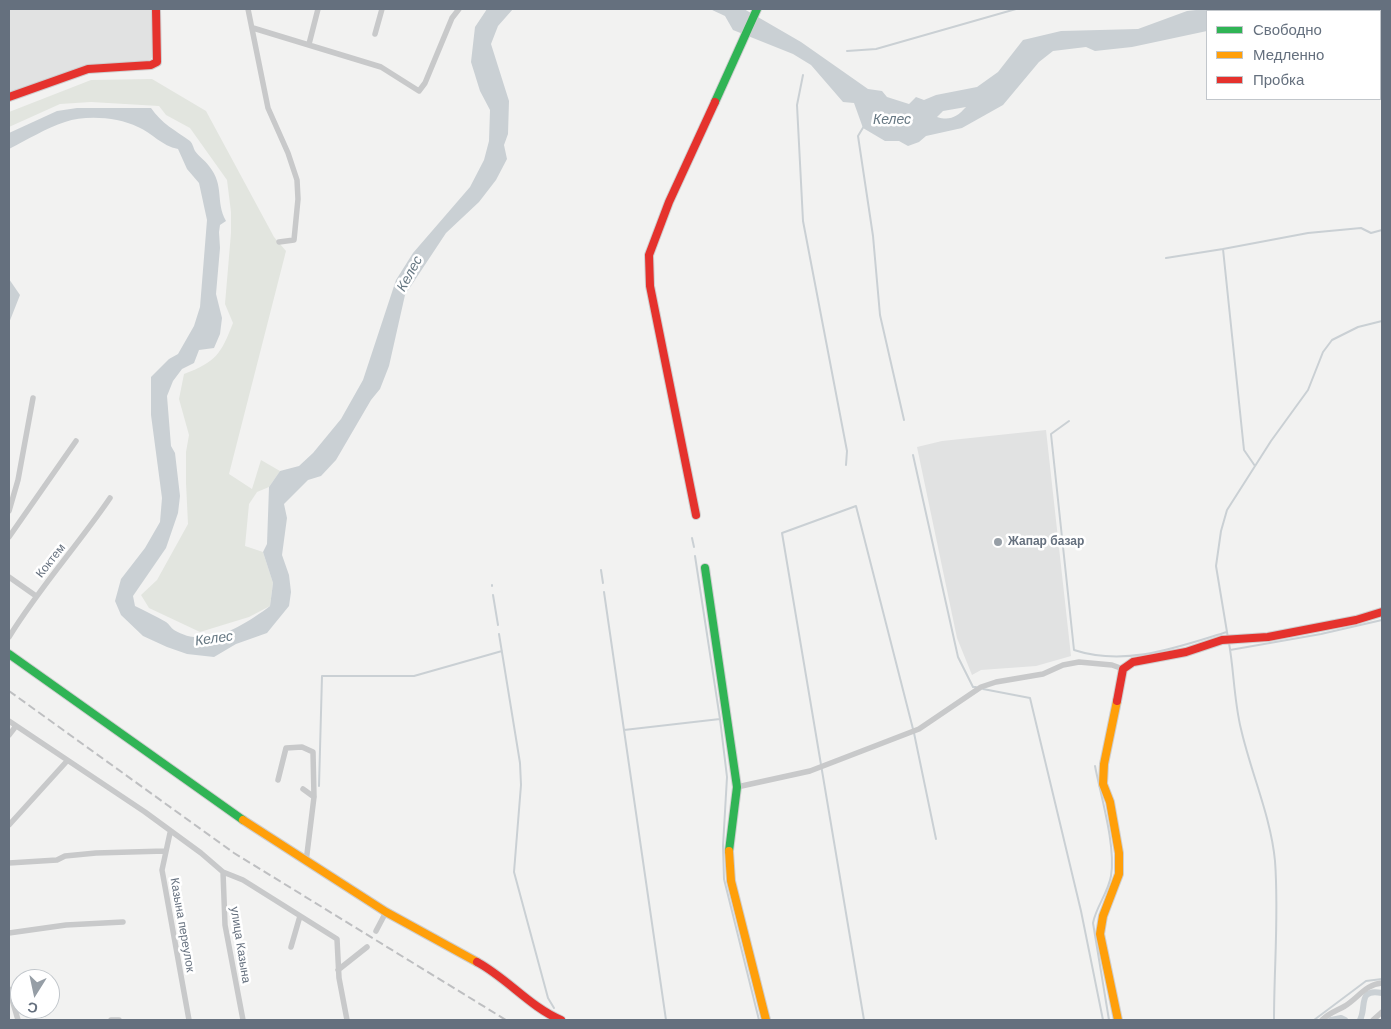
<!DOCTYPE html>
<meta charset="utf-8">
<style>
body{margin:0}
#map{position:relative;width:1391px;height:1029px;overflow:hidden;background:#f2f2f1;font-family:Helvetica,sans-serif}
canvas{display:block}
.frame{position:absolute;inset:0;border:10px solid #65707e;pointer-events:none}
.legend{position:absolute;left:1206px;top:10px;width:175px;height:90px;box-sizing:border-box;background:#fff;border:1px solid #c1c6cb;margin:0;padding:6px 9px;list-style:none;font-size:15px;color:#65707e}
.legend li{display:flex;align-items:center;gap:10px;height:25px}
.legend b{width:25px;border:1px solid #c1c6cb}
.north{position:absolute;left:10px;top:969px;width:50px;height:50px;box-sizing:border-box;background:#fff;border:1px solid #c1c6cb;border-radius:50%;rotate:190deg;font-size:14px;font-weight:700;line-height:20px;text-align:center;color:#65707e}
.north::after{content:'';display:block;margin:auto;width:18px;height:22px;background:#969ea6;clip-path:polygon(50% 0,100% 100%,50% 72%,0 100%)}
</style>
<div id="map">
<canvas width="1391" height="1029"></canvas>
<div class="frame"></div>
<ul class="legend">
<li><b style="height:6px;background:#30b455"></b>Свободно</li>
<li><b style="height:6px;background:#ff9f0a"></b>Медленно</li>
<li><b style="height:6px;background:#e5322d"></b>Пробка</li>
</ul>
<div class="north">С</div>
</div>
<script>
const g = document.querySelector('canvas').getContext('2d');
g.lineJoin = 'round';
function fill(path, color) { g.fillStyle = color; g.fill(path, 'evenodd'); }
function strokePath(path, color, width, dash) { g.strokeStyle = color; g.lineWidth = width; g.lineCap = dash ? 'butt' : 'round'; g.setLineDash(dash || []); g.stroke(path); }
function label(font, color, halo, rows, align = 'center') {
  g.font = font + ' Helvetica,sans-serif'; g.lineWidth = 5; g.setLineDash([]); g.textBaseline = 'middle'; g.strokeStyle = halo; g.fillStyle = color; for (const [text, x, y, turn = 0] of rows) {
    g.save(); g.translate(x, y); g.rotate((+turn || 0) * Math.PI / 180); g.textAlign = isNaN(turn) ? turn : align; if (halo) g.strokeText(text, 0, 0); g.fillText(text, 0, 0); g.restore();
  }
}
const built = new Path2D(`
 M9,9h144l1,46 -6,7 -61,3 -78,28z
 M1046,430l25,226 -35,10 -55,4 -9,5 -15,-37 -40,-191 25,-6z`);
const green = new Path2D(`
 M152,79l54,32 68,126 12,14 -57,223 23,15 9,-29 19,11 -11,16 -12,5 -8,12 -4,42 18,6 10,31 -3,23 -21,11 -49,15 -51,-24 -8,-13 16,-15 31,-56 -2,-41v-31l3,-17 -10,-36 5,-25c32,-12 37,-20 49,-51l-8,-19 6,-71v-21l-4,-32 -37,-52 -24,-13 -7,-9 -68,-4 -31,2 -51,23v-15l82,-32z`);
const water = new Path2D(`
 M487,9h26l-15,17 -7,18 18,57 -1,33 -4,11 3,14 -11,21 -17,22 -33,31 -41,62 -16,71 -9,23 -9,11 -35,60 -15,16 -13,4 -24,24 3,14 -5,37 7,20 2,17 -2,14 -22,27 -31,11 -22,13 -27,-3 -20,-7 -24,-11 -22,-21 -6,-14 6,-22 24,-31 15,-26 2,-24 -11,-83v-38l18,-18 9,-5 16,-28 6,-19 7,-87 -8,-37 -12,-14 -9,-20c-16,-3 -26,-16 -40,-22 -21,-10 -52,-12 -73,-5 -19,6 -38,18 -56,27v-16l48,-22 20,-3h74c10,15 25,23 39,33 3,3 3,6 5,10 4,6 10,9 14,15 16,20 6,35 17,55l-6,4 -1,7 1,16 -4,46 6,24 -2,16 -6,14 -15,2 -5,13 -12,6 -9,12 -6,15 4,50 4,7 5,43 -2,17 -12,35 -33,48 2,10c10,5 21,10 31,16 3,2 5,6 8,8 32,20 71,-5 96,-24l3,-23 -10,-31 4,-8 2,-57 11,-16 19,-5 14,-13 28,-34 22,-39 33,-100 17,-27 57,-66 14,-27 5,-19 1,-31 -10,-19 -9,-29 4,-35z
 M710,9h34l57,33 67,47 14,2 5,6 22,7 7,-7 8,3 12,-5 41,-8 21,-15 25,-32 38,-9 77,-2 49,-18 18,-2h81l-5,2h-74v20l-75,16 -37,4 -9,-4 -33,4 -14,11 -36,43 -41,23 -36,8 -7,6 -11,4 -9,-5h-14l-22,-13 -9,-25 -11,-1 -32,-37 -18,-11 -60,-24 -8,-14zM966,107c-9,10 -16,14 -29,10l6,-6z
 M9,279l11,16 -11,28z`);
const stream = new Path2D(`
 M1056,9h71
 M847,51l29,-2 140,-40
 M803,75l-6,30 6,116 44,230 -1,14
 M864,126l-6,10 15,100 7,79 24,105
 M1166,258l57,-9
 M1069,421l-18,13 23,216c52,17 104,-3 153,-18
 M913,455l45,202 15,30h3
 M1255,466l-11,-16 -21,-201 85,-16 53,-5 10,5 11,-3
 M692,538l2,9
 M695,556l25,163
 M601,570l2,13
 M492,585v1
 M604,592l62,428
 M493,595l5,30
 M499,634l21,129 1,22 -7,87 34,126 6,10
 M1228,638l-12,-72 5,-35 6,-21 44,-69 37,-51 15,-38 9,-12 26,-13 24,-6
 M1229,643c5,28 5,58 12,86 10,44 30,88 34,132 4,53 -1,106 -1,159
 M1230,650l91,-16 61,-14
 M983,689l47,9 51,213 22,109
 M624,730l96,-11 7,58 -4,69 1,33 35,141
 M914,733l22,106
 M1095,766c6,31 21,80 16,110 -3,17 -15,31 -18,47l16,97
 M319,786l3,-110h92l88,-25
 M864,1020l-82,-487 74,-27 57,223
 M1314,1020l52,-39 16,-2`);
const canal = new Path2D(`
 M1331,1020l10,-2 4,2
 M1360,1020c7,-13 -3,-32 22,-27`);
const street = new Path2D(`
 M248,9l20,99 20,45 9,27 1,19 -4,41 -15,2
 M253,28l128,39 38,24 6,-8 27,-65 7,-9
 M375,34l7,-25
 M309,44l9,-35
 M9,511l9,-31 15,-82
 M9,537l67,-96
 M9,577l27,19
 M9,637c30,-49 69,-92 101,-139
 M9,721l136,91 56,41 22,19 20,8 94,59 2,39 8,42
 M9,735l7,-9
 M278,780l8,-32 16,-1 11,5 1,45 -8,65
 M737,787l73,-16 109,-42 62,-42 15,-5 47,-8 20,-9 16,-3 33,3 11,4
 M303,789l11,8
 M9,825l58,-64
 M170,833l-8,37 27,150
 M9,863l48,-3 8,-4 31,-3 69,-2
 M223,872l2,53 18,95
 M376,931l10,-19
 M9,933l57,-8 57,-3
 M291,947l9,-31
 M338,970l29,-23
 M9,989l9,31
 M111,1020h8
 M1322,1020c7,-7 14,-9 23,-14 13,-8 21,-22 37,-23
 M1373,1020l9,-8`);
const fast = new Path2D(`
 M715,102l42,-93
 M705,568l32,219 -8,64
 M9,654l234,166`);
const slow = new Path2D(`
 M1117,701l-13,63 -1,20 7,18 9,51v21l-16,42 -3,18 18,86
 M243,820l143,92 91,50
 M729,851l2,30 35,139`);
const jam = new Path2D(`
 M9,97l79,-28 63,-4 6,-3 -1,-53
 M696,515l-46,-229 -1,-31 20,-53 46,-100
 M1117,701l6,-32 10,-7 53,-10 36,-12 46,-3 88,-17 26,-8
 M477,962c30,16 53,45 84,58`);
const rail = new Path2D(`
 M9,691l225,162 272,167`);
const markers = [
 [998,542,5,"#969ea6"]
];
const poiNames = [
 ["Жапар базар",1008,542]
];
const streetNames = [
 ["Коктем",51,561,-52],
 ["Казына переулок",182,925,80],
 ["улица Казына",240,945,81]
];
const waterNames = [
 ["Келес",892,120],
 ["Келес",410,274,-61],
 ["Келес",214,639,-8]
];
fill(built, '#e1e2e2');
fill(green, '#e2e5df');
fill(water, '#cad0d4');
strokePath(stream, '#cad0d4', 2);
strokePath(canal, '#cad0d4', 6);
strokePath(fast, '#cececf', 10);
strokePath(slow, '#cececf', 10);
strokePath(jam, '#cececf', 10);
strokePath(street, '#c8c9ca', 5.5);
strokePath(fast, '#30b455', 8);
strokePath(slow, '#ff9f0a', 8);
strokePath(jam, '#e5322d', 8);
strokePath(rail, '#bebfc1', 2, [8, 4]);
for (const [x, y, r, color] of markers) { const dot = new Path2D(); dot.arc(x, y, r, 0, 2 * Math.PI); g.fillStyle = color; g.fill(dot); strokePath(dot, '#fff', 2); }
label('bold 12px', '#65707e', '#fff', poiNames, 'left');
label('12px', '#65707e', '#fff', streetNames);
label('italic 14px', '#667782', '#fff', waterNames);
</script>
